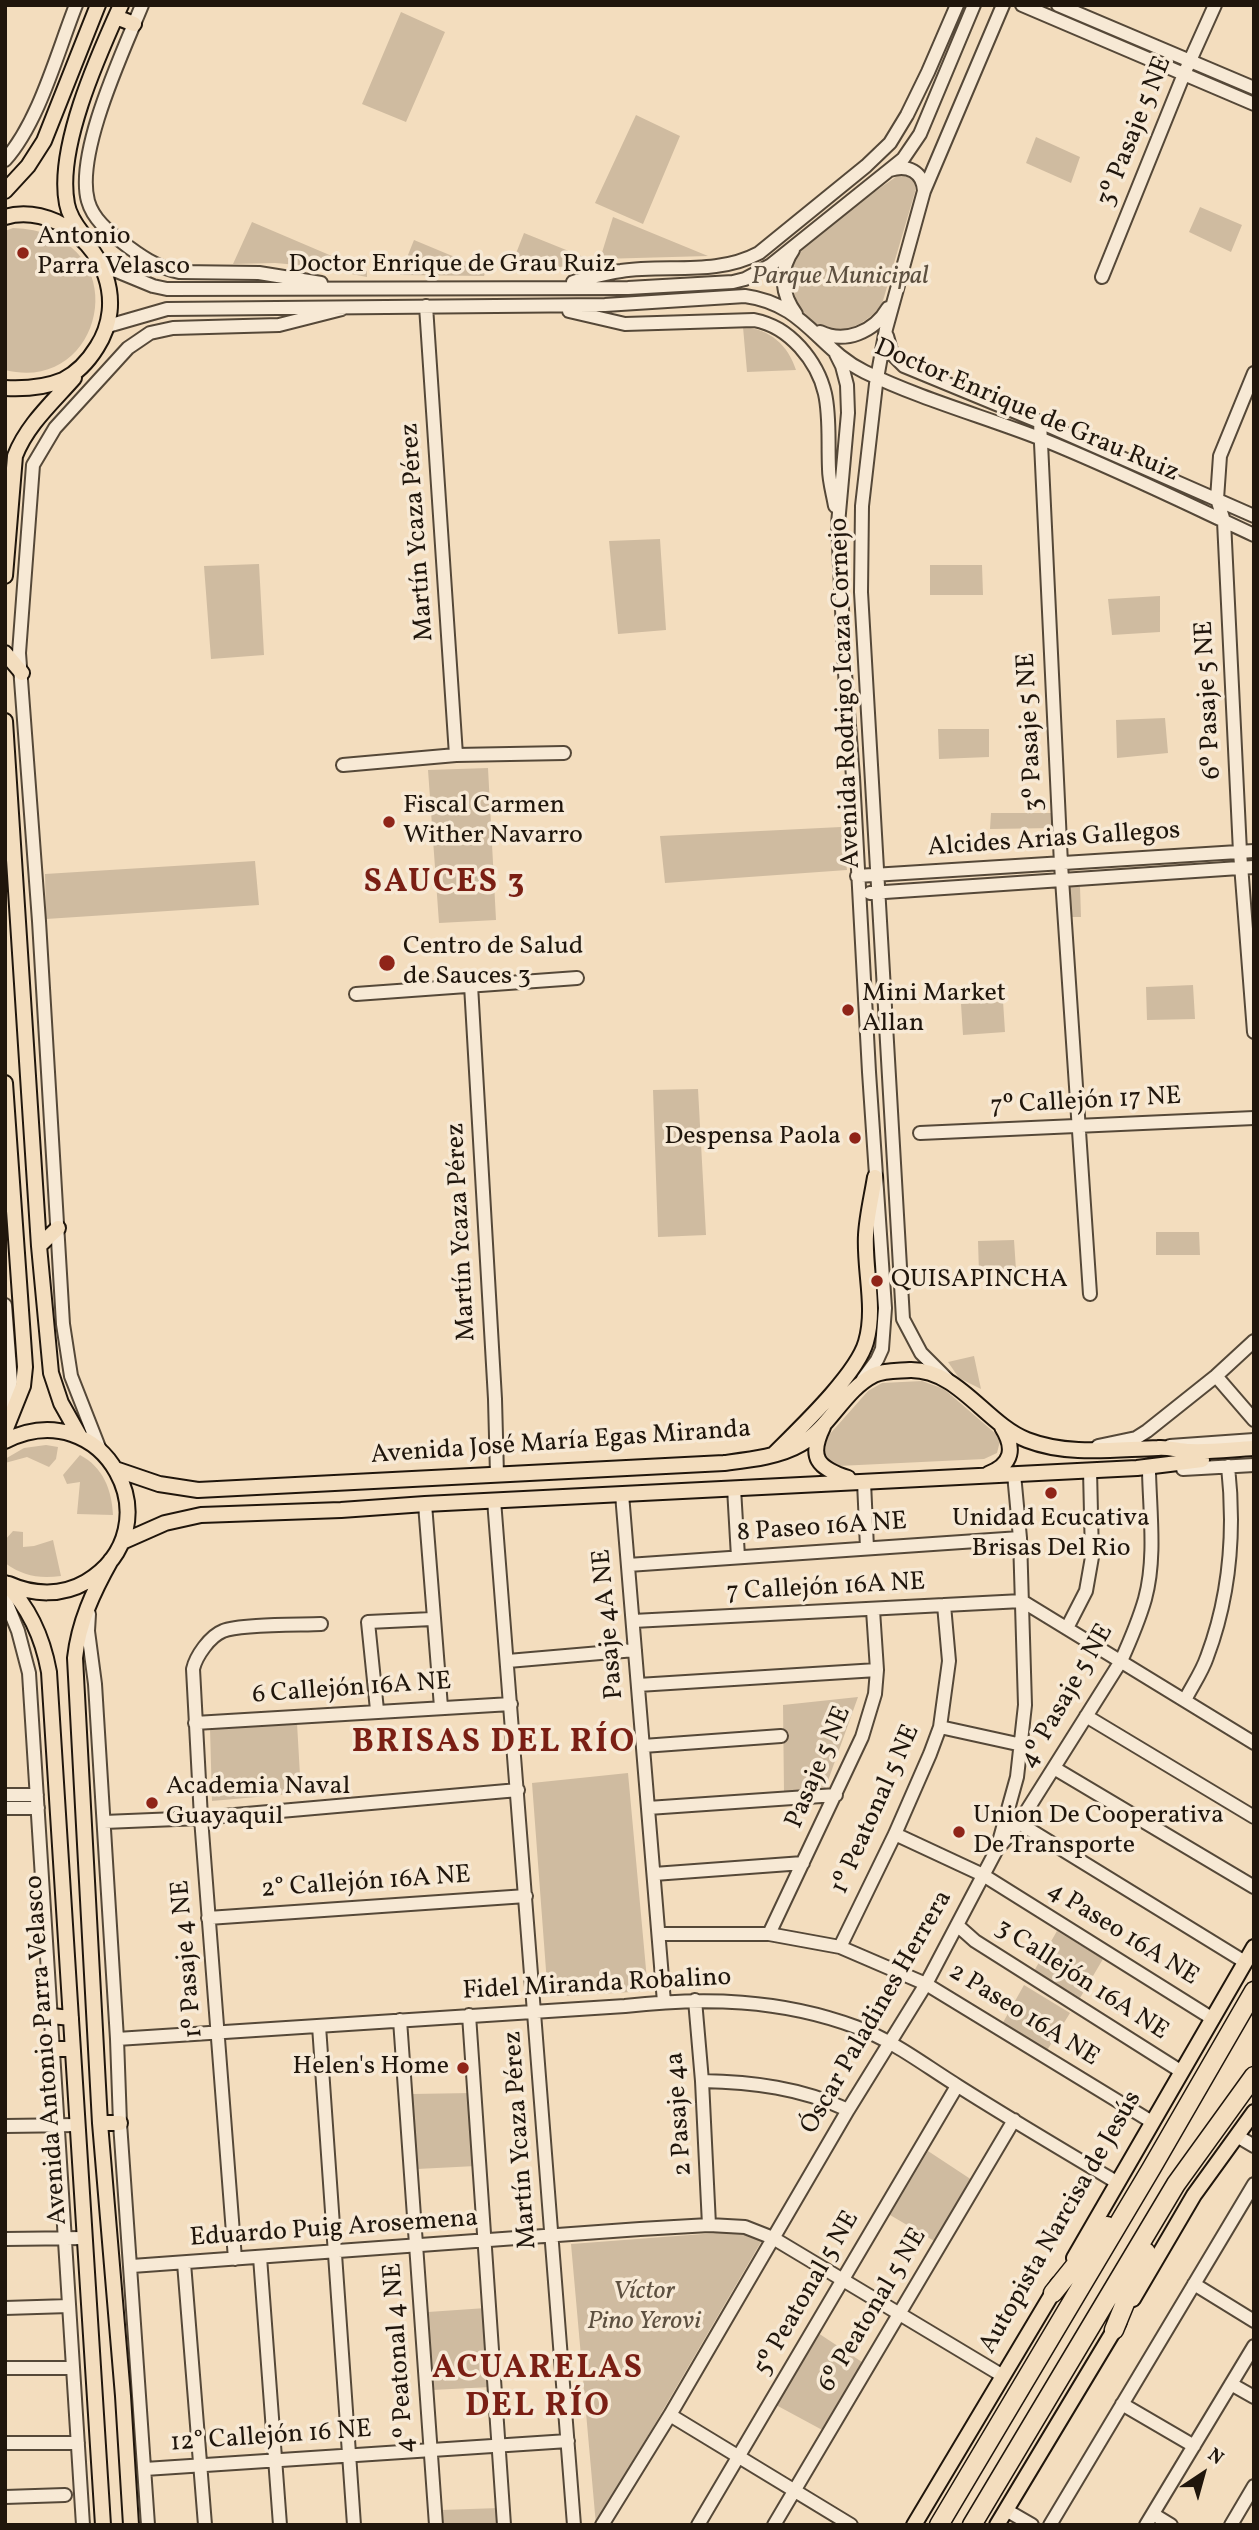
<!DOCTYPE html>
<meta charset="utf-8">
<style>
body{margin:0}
#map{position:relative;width:1259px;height:2530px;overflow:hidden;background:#f3ddbe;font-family:Vollkorn,serif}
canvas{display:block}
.frame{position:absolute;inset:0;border:7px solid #20160c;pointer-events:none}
.north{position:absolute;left:1168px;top:2439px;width:70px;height:70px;-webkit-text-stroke:5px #f7e9d5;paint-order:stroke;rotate:36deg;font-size:19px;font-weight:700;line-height:28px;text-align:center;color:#20160c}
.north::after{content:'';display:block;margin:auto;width:24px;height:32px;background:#20160c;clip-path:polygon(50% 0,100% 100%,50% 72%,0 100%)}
</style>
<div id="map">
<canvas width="1259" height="2530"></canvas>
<div class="frame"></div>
<div class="north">N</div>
</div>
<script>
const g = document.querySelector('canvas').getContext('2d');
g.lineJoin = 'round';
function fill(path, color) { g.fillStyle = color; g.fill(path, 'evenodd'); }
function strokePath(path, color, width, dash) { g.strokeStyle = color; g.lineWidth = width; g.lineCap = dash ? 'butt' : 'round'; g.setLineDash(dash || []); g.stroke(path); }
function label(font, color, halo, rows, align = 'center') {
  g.font = font + ' Vollkorn,serif'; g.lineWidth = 7; g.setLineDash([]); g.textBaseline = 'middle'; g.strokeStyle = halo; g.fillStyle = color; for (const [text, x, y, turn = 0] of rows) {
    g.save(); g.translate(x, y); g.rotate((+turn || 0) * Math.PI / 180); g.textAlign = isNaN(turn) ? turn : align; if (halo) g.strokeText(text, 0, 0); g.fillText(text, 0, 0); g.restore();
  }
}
const green = new Path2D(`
 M401,12l44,20 -39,90 -44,-18z
 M636,115l44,21 -37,88 -48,-21z
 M1036,137l44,20 -9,26 -45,-20z
 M902,175c10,3 14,6 13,17l-33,112c-30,41 -86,33 -89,-22 -1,-7 -2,-14 1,-21 10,-23 80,-68 103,-85z
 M1200,207l42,18 -11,27 -42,-20z
 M613,217l95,39 -108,3z
 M252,222l115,49v6l-57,-11 -35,-3 -42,1z
 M13,228c127,4 94,168 -8,142v-139z
 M524,233l72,29 -88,12z
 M414,240l72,30 -2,6 -84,-1z
 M743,327c27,2 45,18 53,43l-49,2z
 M660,539l6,91 -48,4 -9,-93z
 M259,564l5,91 -53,4 -7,-93z
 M930,565h52l1,30h-53z
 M1160,596v36l-48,3 -4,-36z
 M1165,718l3,35 -51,5 -1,-38z
 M938,729h51v28l-50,2z
 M488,768l8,152 -57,3 -11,-153z
 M991,813h64v15l-65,1z
 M841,827l6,43 -182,13 -5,-47z
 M255,861l4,44 -213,14 -1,-45z
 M1069,887h11l1,30h-11z
 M1193,985l2,34 -48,1 -1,-33z
 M1003,1001l2,31 -42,3 -2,-31z
 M698,1089l8,146 -48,2 -5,-147z
 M1156,1232h43l1,23h-44z
 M1014,1240l2,30 -37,3 -1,-32z
 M974,1356l7,33 -22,-11 -11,-16z
 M922,1381l22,8 52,45 4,7 -3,12 -13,6 -146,7 -13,-8 -2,-8 6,-15 39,-44 14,-8z
 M46,1445l12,2 -2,12 -7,8 -22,-10 -22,6v-4l19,-11z
 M80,1455c23,12 32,35 33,60l-36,-1 3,-32 -13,2 -4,-9z
 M13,1531l10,1v15l11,-1 19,-6 8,36c-22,3 -38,0 -56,-13v-23z
 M858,1697l-33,92 -41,3 -1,-87z
 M297,1723l4,70 -89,8 -2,-73z
 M628,1773l20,218 -100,6 -16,-214z
 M1057,1931l46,28 -23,39 -46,-27z
 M1024,1985l46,28 -24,39 -45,-26z
 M472,2093l4,73 -59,3 -6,-75z
 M928,2151l44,29 -36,62 -46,-27z
 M743,2231l18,11 -165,283 -25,-281z
 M486,2308l5,79 -59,3 -4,-78z
 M818,2333l47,31 -39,68 -50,-27z
 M499,2508l1,17h-58l-1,-15z`);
const minor = new Path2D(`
 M142,5c-19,47 -67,148 -54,196 5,18 20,30 34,41 18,14 34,25 57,30l80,1 62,10
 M1022,5l232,99
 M1058,5l196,83
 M5,160c34,-38 52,-107 71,-155
 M890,170c18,-6 33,2 34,21
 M793,250c-15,21 -11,45 3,64
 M102,265l51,21 14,3 461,-1 105,-6 12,-3 26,-14 132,-106 17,-25 54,-129
 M1102,277l82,-203 31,-69
 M573,282c16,-4 32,-9 48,-11 46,-7 95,5 138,-18l107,-87 24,-23 17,-28 21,-43 29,-67
 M426,306l30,449
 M569,311l56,13 129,-4c19,4 32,12 46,27 35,39 27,73 29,122 0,12 4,25 6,37
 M108,326l59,-17 438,-4 140,-9c60,8 73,53 120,76 56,27 117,44 174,66 73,29 144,64 215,97
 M820,332c25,12 54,0 68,-24
 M887,336l5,18 12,12 136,56 214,94
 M836,354l6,12 5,19 1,28 -10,111 7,149 8,104 16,295 16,236 -3,41 -5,11 -14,19
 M1254,373l-34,83 -3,43 7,22 16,331 14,180
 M1040,422l21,442 29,430
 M343,765l113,-10 108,-2
 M857,876l397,-25
 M870,893l384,-26
 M471,985l24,414 2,76
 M356,994l221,-16
 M920,1133l334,-15
 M5,1305l6,77 -6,30
 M1216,1376l38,44
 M947,1379l-26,-26 -18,-34 -42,-727 1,-86 14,-122 10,-55 38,-138 79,-186
 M1098,1446l38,-8 11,-7 69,-55 38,-35
 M1170,1446l84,-6
 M100,1450l-29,-74 -8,-52 -24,-403 -20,-268 14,-188 22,-37 73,-80 22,-15 23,-5 106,-3 63,-16
 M1183,1469l71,-4
 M864,1482l3,66
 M734,1488l4,69
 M622,1494l42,508
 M494,1500l80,1025
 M425,1504l16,203
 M628,1565l392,-27
 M5,1599l13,32 11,42 54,852
 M89,1614l-1,17 7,53 22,355 3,84 28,402
 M633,1621l389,-20 232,142
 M1067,1628l19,-37 6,-34 -2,-87
 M508,1661l127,-11
 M638,1685l239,-15
 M1185,1700c7,-14 17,-28 22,-43 23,-61 28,-127 21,-191
 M377,1710l-9,-88 64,-3
 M1086,1716l168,101
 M195,1723l316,-19
 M940,1727l82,18
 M643,1746l138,-10
 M1054,1768l200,119
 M5,1795h32
 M5,1808h33
 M648,1808l188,-13
 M104,1822l97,-4 317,-28
 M1019,1823l226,139
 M895,1834l88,41 230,144
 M1000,1846l19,-23 102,-162c9,-20 18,-41 24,-62 11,-40 5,-86 4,-127
 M654,1874l149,-11
 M208,1918l318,-22
 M957,1925l18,16 207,131
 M659,1934h110l71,13 86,37 226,138
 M769,1934l93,-197 13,-43 2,-24 -4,-60
 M840,1947l55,-113 35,-80 10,-27 9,-66 -5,-56
 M695,2000l7,81 7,144
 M469,2015l35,510
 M400,2020l36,505
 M319,2026l35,499
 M117,2039l508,-33c79,-9 156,-7 231,21 38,14 68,38 102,59 52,33 106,65 160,97
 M702,2081c50,1 100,7 146,29
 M5,2126l73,-1
 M1237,2136l17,10
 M5,2239l80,-1
 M260,2257l20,268
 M235,2259l-34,-441 -8,-149c3,-13 17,-33 30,-38 16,-7 77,-6 98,-7
 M184,2263l21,262
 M132,2266l508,-37 69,-4 36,2 28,11 230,138
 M1194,2284l60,37
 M5,2308l64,-2
 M5,2368h68
 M1231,2384l23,13
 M1122,2404l72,42
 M670,2415l181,110
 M5,2443h73
 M145,2469l423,-28
 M5,2497l60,-2
 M1006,2510l26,15
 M1153,2514l18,11
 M602,2525l68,-110 178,-305 78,-126 71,-135 20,-72 8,-72 -5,-167 -6,-64
 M698,2525l259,-439
 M774,2525l240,-405
 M1050,2525l204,-341
 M1146,2525l108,-179
 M1231,2525l23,-39`);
const major = new Path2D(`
 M116,17l18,7
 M5,191l23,-25 16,-25 54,-136
 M5,217c17,-5 36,-2 52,5 47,22 69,80 40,125 -8,13 -20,26 -34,33 -19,8 -38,9 -58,8
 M82,233c-7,-9 -13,-18 -15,-29 -11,-56 31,-148 54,-199
 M5,576l10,-120c12,-31 37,-53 59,-78
 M5,653l17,20
 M5,721l34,525 12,127 10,30 18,32
 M5,1083l20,284 -2,19 -18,45
 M39,1246l19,-18
 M823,1427c-15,31 -5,41 25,51
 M5,1441c99,-50 172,86 81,141 -24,14 -53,13 -77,2
 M775,1453c25,-25 82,-79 91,-111 10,-34 -2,-72 0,-107 1,-19 6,-39 9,-58
 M115,1469l44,15 39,6 526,-27c24,-3 55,-6 77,-19 29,-17 43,-54 73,-69 10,-5 25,-4 36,-5 48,-1 76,54 117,70 41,16 88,9 131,8 11,-1 21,3 32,3 21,1 43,-2 64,-3
 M988,1474c25,-10 27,-26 14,-47
 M122,1542l43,-19 36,-8 140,-5 84,-6 712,-36 65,-8
 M111,1560c-18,32 -32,62 -36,98l25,465 23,273 8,129
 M5,1583c24,24 38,56 44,89l54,853
 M51,2016l20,2
 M54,2049h18
 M100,2123h20
 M1074,2258l180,-311
 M1133,2299l61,-104 60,-83
 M914,2525l144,-241
 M997,2525l122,-203`);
const highway = new Path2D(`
 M1053,2293l54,-67
 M1114,2330l32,-78
 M939,2525l212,-356 103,-178
 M972,2525l204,-341 78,-108`);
const markers = [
 [23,253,7,"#8f2418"],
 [389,822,7,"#8f2418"],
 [387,963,9,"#8f2418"],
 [848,1010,7,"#8f2418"],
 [855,1138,7,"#8f2418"],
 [877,1281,7,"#8f2418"],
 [1051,1493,7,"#8f2418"],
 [152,1803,7,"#8f2418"],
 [959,1832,7,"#8f2418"],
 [463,2068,7,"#8f2418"]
];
const streetNames = [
 ["3º Pasaje 5 NE",1136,132,-68],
 ["Doctor Enrique de Grau Ruiz",452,266],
 ["Doctor Enrique de Grau Ruiz",1026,412,23],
 ["Martín Ycaza Pérez",419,532,-94],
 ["Avenida Rodrigo Icaza Cornejo",847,693,-92],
 ["6º Pasaje 5 NE",1210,700,-93],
 ["3º Pasaje 5 NE",1032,732,-93],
 ["Alcides Arias Gallegos",1054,841,-4],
 ["7º Callejón 17 NE",1086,1103,-3],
 ["Martín Ycaza Pérez",463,1232,-93],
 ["Avenida José María Egas Miranda",561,1444,-4],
 ["8 Paseo 16A NE",822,1529,-4],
 ["7 Callejón 16A NE",826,1589,-3],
 ["Pasaje 4A NE",610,1624,-95],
 ["6 Callejón 16A NE",352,1690,-4],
 ["4º Pasaje 5 NE",1068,1697,-60],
 ["Pasaje 5 NE",820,1768,-67],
 ["1º Peatonal 5 NE",877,1810,-66],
 ["2° Callejón 16A NE",366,1884,-4],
 ["4 Paseo 16A NE",1122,1935,32],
 ["1º Pasaje 4 NE",189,1959,-95],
 ["3 Callejón 16A NE",1081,1981,33],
 ["Fidel Miranda Robalino",597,1986,-3],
 ["Óscar Paladines Herrera",878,2013,-60],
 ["2 Paseo 16A NE",1023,2016,32],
 ["Avenida Antonio Parra Velasco",48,2050,-94],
 ["2 Pasaje 4a",681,2114,-94],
 ["Martín Ycaza Pérez",522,2140,-94],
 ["Autopista Narcisa de Jesús",1062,2223,-60],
 ["Eduardo Puig Arosemena",334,2230,-4],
 ["5º Peatonal 5 NE",808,2294,-60],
 ["6º Peatonal 5 NE",874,2311,-59],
 ["4º Peatonal 4 NE",401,2358,-94],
 ["12° Callejón 16 NE",271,2438,-4]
];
const poiNames = [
 ["Antonio",37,238],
 ["Parra Velasco",37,268],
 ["Fiscal Carmen",403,807],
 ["Wither Navarro",403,837],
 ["Centro de Salud",403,948],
 ["de Sauces 3",403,978],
 ["Mini Market",862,995],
 ["Allan",862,1025],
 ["Despensa Paola",841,1138,"right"],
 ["QUISAPINCHA",891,1281],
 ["Unidad Ecucativa",1051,1520,"center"],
 ["Brisas Del Rio",1051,1550,"center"],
 ["Academia Naval",166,1788],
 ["Guayaquil",166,1818],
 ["Union De Cooperativa",973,1817],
 ["De Transporte",973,1847],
 ["Helen's Home",449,2068,"right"]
];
const parkNames = [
 ["Parque Municipal",840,278],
 ["Víctor",644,2293],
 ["Pino Yerovi",644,2323]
];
const districtNames = [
 ["SAUCES 3",445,885],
 ["BRISAS DEL RÍO",494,1745],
 ["ACUARELAS",538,2371],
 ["DEL RÍO",538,2409]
];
fill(green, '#cfbba0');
strokePath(minor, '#554838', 16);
strokePath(major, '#20160c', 18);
strokePath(highway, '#20160c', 21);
strokePath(minor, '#f7e9d5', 12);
strokePath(major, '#f3ddbe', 14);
strokePath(highway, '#f3ddbe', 18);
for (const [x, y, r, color] of markers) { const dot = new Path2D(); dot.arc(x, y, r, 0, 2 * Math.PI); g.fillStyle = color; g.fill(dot); strokePath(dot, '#f7e9d5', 2.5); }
label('26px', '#20160c', '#f7e9d5', streetNames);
label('26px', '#20160c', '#f7e9d5', poiNames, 'left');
label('italic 26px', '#5d5040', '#f7e9d5', parkNames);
g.letterSpacing = '2px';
label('bold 33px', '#7a1f14', '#f7e9d5', districtNames);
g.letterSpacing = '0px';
</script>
